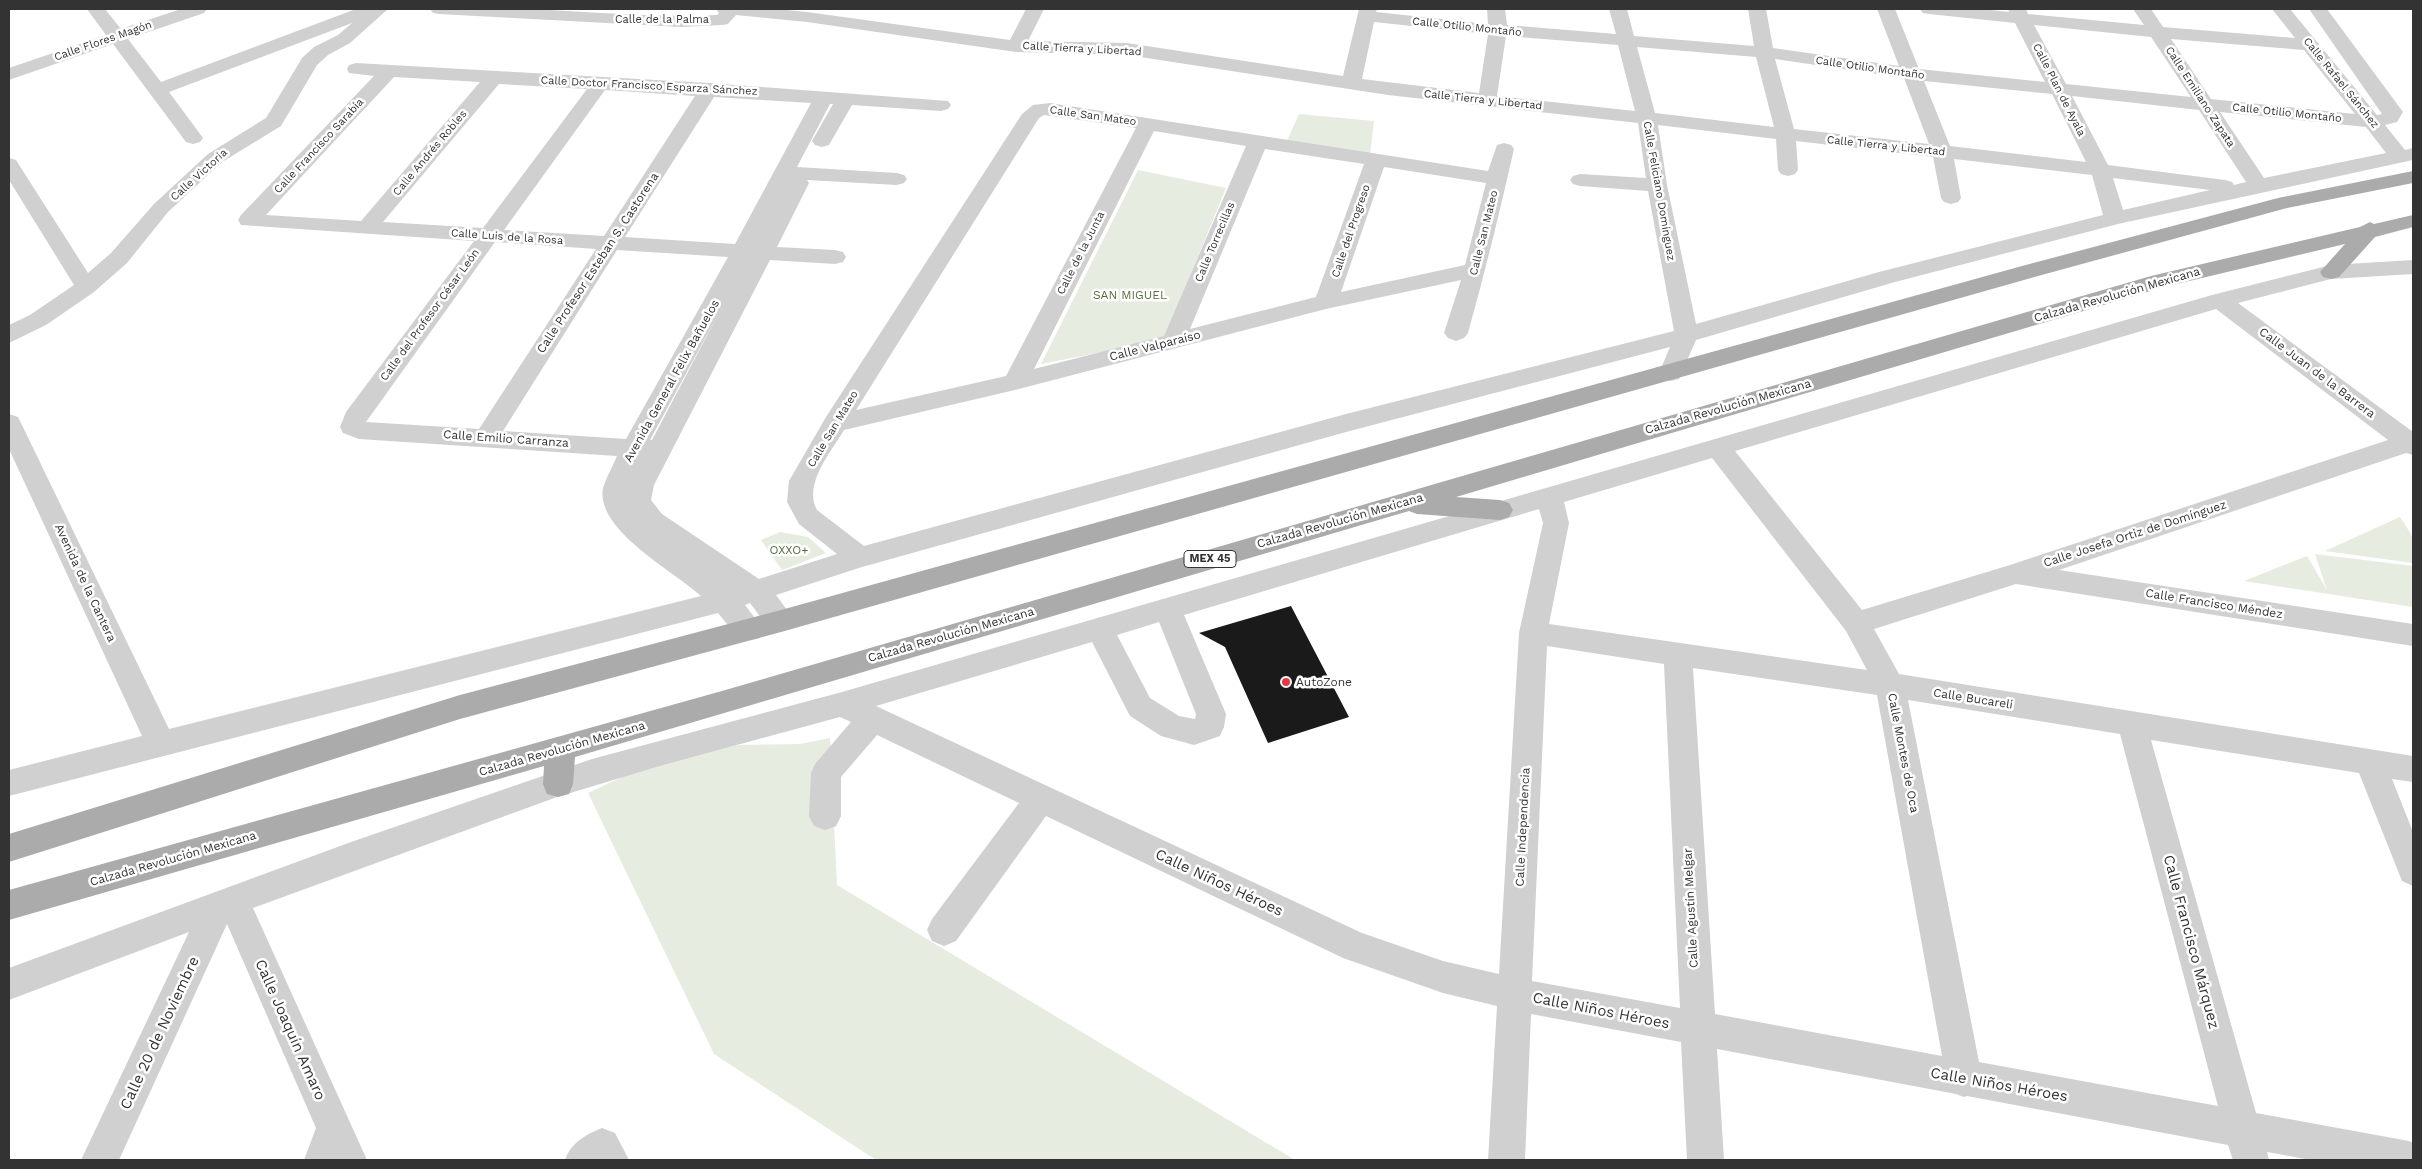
<!DOCTYPE html>
<meta charset="utf-8">
<style>
body{margin:0}
#map{position:relative;width:2422px;height:1169px;overflow:hidden;background:#fff;font-family:"Work Sans",sans-serif}
canvas{display:block}
.frame{position:absolute;inset:0;border:10px solid #333;pointer-events:none}
</style>
<div id="map">
<canvas width="2422" height="1169"></canvas>
<div class="frame"></div>
</div>
<script>
const g = document.querySelector('canvas').getContext('2d');
g.lineJoin = 'round';
function fill(path, color) { g.fillStyle = color; g.fill(path, 'evenodd'); }
function strokePath(path, color, width, dash) { g.strokeStyle = color; g.lineWidth = width; g.lineCap = dash ? 'butt' : 'round'; g.setLineDash(dash || []); g.stroke(path); }
function label(font, color, halo, rows, align = 'center') {
  g.font = font + ' "Work Sans",sans-serif'; g.lineWidth = 5; g.setLineDash([]); g.textBaseline = 'middle'; g.strokeStyle = halo; g.fillStyle = color; for (const [text, x, y, turn = 0] of rows) {
    g.save(); g.translate(x, y); g.rotate((+turn || 0) * Math.PI / 180); g.textAlign = isNaN(turn) ? turn : align; if (halo) g.strokeText(text, 0, 0); g.fillText(text, 0, 0); g.restore();
  }
}
const green = new Path2D(`
 M1299,114l75,7 -4,34 -83,-14z
 M1138,170l88,18 -62,152 -123,24z
 M2400,517l13,20v26l-88,-12z
 M780,532l28,5 18,16 -44,17 -21,-30z
 M2315,554l98,12v41l-169,-26 63,-25 20,34z
 M830,738l7,147 458,275h-419l-162,-106 -126,-261 49,-23 44,-13 58,-12 61,-1z`);
const building = new Path2D(`
 M1291,606l58,111 -81,26 -43,-96 -26,-14z`);
const minor = new Path2D(`
 M87,9h18l16,20 60,-20h26l-3,4 -76,26 33,43 195,-73h32l-38,34 -22,12 -11,10 -36,61 -59,36 -54,50 -41,51 -33,29 -48,33 -37,18v-18l21,-10 44,-30 -65,-105v-22l7,2 72,113 23,-20 43,-49 54,-50 58,-36 36,-60 12,-11 24,-12 14,-12 -183,69 34,46 -3,4 -7,2 -7,-2 -73,-98 -104,36v-12l97,-33z
 M430,9c95,-6 191,10 287,6l2,-2 -3,-4h61l30,3 203,28 16,-31h18l-16,32 99,2 216,33 16,-67h18l-1,3 112,12 -1,-15h18l2,16 109,9 -7,-25h18l7,27 120,10 -6,-37h18l7,39 126,18 -22,-57h18l24,60 126,13 -30,-59 -86,-9 -6,-1 -3,-4h60l29,3 -1,-3h18l2,5 116,11 -11,-16h18l12,18 132,11 -23,-29h18l87,106 5,-1 -73,-105h18l76,103 -6,10 -12,3 20,25 8,-2v12l-295,64 -223,58 -199,58 -17,39 -8,2 -8,-2 -4,-6 11,-26 -324,85 -484,135 -86,28 19,26 -4,8c-21,7 -29,-11 -41,-26l-5,2 19,25 -4,8c-20,7 -29,-10 -42,-25l-709,183v-26l133,-34 -133,-287v-35l9,3 3,6 148,306 532,-133c-27,-25 -106,-66 -98,-108 3,-10 10,-22 14,-32l-258,-17 -16,-6 -3,-6 6,-15 128,-171 -233,-16 -3,-5 3,-5 133,-139 -25,-3 -2,-4 2,-4 7,-2 353,20 239,18 3,4 -3,4 -7,2 -89,-6 -23,40 -7,2 -7,-2 -3,-4 21,-37h-3l-33,63 100,6 7,2 3,4 -3,4 -7,2 -90,-5 2,3 -32,64 58,3 8,2 3,5 -3,5 -8,2 -65,-4 -116,225 -3,15 11,14 97,65 78,-25 -38,-30 -12,-22 2,-21 37,-64 196,-303 11,-9 17,-2 438,68 9,-26 7,-2 7,2 3,4c-14,62 -29,123 -46,184l-4,5 -8,3 -8,-3 -4,-5 17,-53 -135,29 -311,81 -171,40c-13,22 -41,54 -27,80l47,36 482,-132 328,-83 -26,-140 -68,-5 -7,-2 -3,-4 3,-4 7,-2 66,4 -8,-55 -250,-28 -261,-40 -111,-3 -209,-30 -71,-7 -8,9 -6,1 -41,2 -242,-13 -6,-1zM1374,22l114,12 -9,59 -117,-14zM2034,25l117,12 40,60 -125,-13zM1506,36l112,9 17,66 -138,-15zM2171,39l133,11 51,64 -144,-15zM1637,47l119,10 18,70 -119,-14zM1775,59l129,19 25,66 -135,-15zM394,77l86,5 -119,139 -95,-6zM1924,81l128,13 34,68 -136,-16zM499,84l88,5 -104,139 -100,-6zM605,90l90,6 -91,140 -100,-6zM2072,96l127,14 47,72 -12,3 -2,-3 -7,-2 -117,-15zM714,97l97,6 -76,141 -110,-7zM2220,112l146,15 20,26 -122,25zM1044,115l92,13 -130,248 -150,34 183,-292zM1658,125l118,14 2,31 3,4 7,2 7,-2 3,-4 -2,-29 137,16 8,41 3,4 7,2 7,-2 3,-4 -7,-39 138,16 11,40 -224,57 -183,52 -29,-139zM1154,131l92,15 -82,190 -130,33zM1265,149l99,15 -48,133 -126,32zM1384,167l102,16 -21,82 -124,27zM2113,178l97,12 -87,20zM495,242l101,7 -117,180 -113,-7zM617,250l111,7 -102,182 -123,-8zM721,309l-69,131h-2z
 M2413,260v14l-82,5 -93,24 175,129v23l-7,-2 -347,117 354,54v22l-397,-62 -142,45 25,45 514,82v26l-21,-3 21,53v54l-11,-5 -43,-108 -208,-33 105,373 153,28 4,2v17h-102l-44,-8 2,8h-36l-5,-15 -261,-49 -3,1 -8,-3 -239,-45 7,111h-37l-6,-118 -150,-28 -6,146h-37l9,-154 -54,-13 -100,-35 -297,-142 -90,125 -12,5 -12,-5 -5,-11 5,-11 87,-116 -142,-68 -36,42v39l-5,10 -11,4 -11,-4 -5,-10 2,-43 4,-9 36,-42 -11,-5 -177,48 -106,32 -304,111 114,252h-63l12,-32 -89,-204 -108,236h-38l108,-228 -180,68v-32l342,-126 241,-83 250,-67 1370,-397 119,-30zM2216,309l172,131 -378,125 -148,45 -127,-159zM1712,458l134,173 21,39 -318,-46 20,-101 -5,-21zM1539,509l4,14 -24,110 -20,341 -56,-13 -81,-28 -486,-227 216,-64 38,74 31,20 33,9 26,-9 4,-9 2,-13 -42,-99zM1159,622l37,92 -1,5 -16,-3 -29,-18 -33,-63zM1547,646l117,18 16,344 -148,-27zM1693,668l184,27 65,361 -227,-42zM1908,700l212,34 98,372 -239,-44z
 M602,1128l13,5 14,27h-64c6,-17 20,-25 37,-32z`);
const major = new Path2D(`
 M2413,171v12l-126,25 -249,68 -1257,356 -321,87 -451,143v-28l451,-139 321,-85 1241,-344 256,-68z
 M2413,215v12l-38,10 -36,40 -8,2 -8,-2 -3,-5 25,-28 -181,43 -708,210 44,3 9,3 4,7 -4,7 -9,3 -83,-6 -8,-3 -834,246 -2,27 -4,10 -11,3 -11,-3 -4,-10 1,-18 -535,154v-30l713,-199 1429,-415 209,-49 10,-5 4,2z`);
const markers = [
 [1286,682,5,"#e63946"]
];
const farStreetnames = [
 ["Calle de la Palma",662,20],
 ["Calle Otilio Montaño",1467,27,6],
 ["Calle Flores Magón",103,41,-19],
 ["Calle Tierra y Libertad",1082,49,3],
 ["Calle Otilio Montaño",1870,68,8],
 ["Calle Rafael Sánchez",2341,83,51],
 ["Calle Doctor Francisco Esparza Sánchez",649,86,3],
 ["Calle Plan de Ayala",2059,90,63],
 ["Calle Emiliano Zapata",2200,97,57],
 ["Calle Tierra y Libertad",1483,100,6],
 ["Calle Otilio Montaño",2287,113,6],
 ["Calle San Mateo",1093,116,8],
 ["Calle Francisco Sarabia",319,146,-47],
 ["Calle Tierra y Libertad",1886,146,6],
 ["Calle Andrés Robles",430,153,-50],
 ["Calle Victoria",199,175,-42],
 ["Calle Feliciano Domínguez",1659,191,80],
 ["Calle del Progreso",1351,231,-71],
 ["Calle San Mateo",1484,233,-76],
 ["Calle Luis de la Rosa",507,237,4],
 ["Calle Torrecillas",1215,242,-67],
 ["Calle de la Junta",1081,253,-63],
 ["Calle del Profesor César León",430,315,-54],
 ["Calle San Mateo",833,429,-59]
];
const shields = [
 [1210,559,52]
];
const shieldNames = [
 ["MEX 45",1210,559]
];
const streetNames = [
 ["Calle Profesor Esteban S. Castorena",598,263,-57],
 ["Calzada Revolución Mexicana",2117,295,-16],
 ["Calle Valparaíso",1155,346,-14],
 ["Calle Juan de la Barrera",2317,373,37],
 ["Avenida General Félix Bañuelos",672,381,-61],
 ["Calzada Revolución Mexicana",1728,407,-16],
 ["Calle Emilio Carranza",506,439,4],
 ["Calzada Revolución Mexicana",1340,521,-16],
 ["Calle Josefa Ortiz de Domínguez",2135,534,-18],
 ["Avenida de la Cantera",85,583,65],
 ["Calle Francisco Méndez",2214,604,9],
 ["Calzada Revolución Mexicana",951,635,-16],
 ["Calle Bucareli",1973,699,9],
 ["Calzada Revolución Mexicana",562,749,-16],
 ["Calle Montes de Oca",1903,753,79],
 ["Calle Independencia",1523,827,-87],
 ["Calzada Revolución Mexicana",173,859,-16],
 ["Calle Agustín Melgar",1691,908,-93]
];
const parkNames = [
 ["SAN MIGUEL",1130,295],
 ["OXXO+",789,550]
];
const poiNames = [
 ["AutoZone",1296,682]
];
const nearStreetnames = [
 ["Calle Niños Héroes",1219,883,25],
 ["Calle Francisco Márquez",2191,942,75],
 ["Calle Niños Héroes",1601,1011,11],
 ["Calle Joaquín Amaro",290,1030,66],
 ["Calle 20 de Noviembre",160,1033,-65],
 ["Calle Niños Héroes",1999,1085,10]
];
fill(green, '#e6ecdf');
fill(building, '#1a1a1a');
fill(minor, '#d0d0d0');
fill(major, '#ababab');
for (const [x, y, r, color] of markers) { const dot = new Path2D(); dot.arc(x, y, r, 0, 2 * Math.PI); g.fillStyle = color; g.fill(dot); strokePath(dot, '#fff', 2); }
label('11px', '#333', '#fff', farStreetnames);
for (const [x, y, w] of shields) { const box = new Path2D(); box.roundRect(x - w / 2, y - 8.5, w, 17, 4); g.fillStyle = '#fff'; g.fill(box); strokePath(box, '#333', 1); }
label('bold 11px', '#333', null, shieldNames);
label('12px', '#333', '#fff', streetNames);
label('12px', '#56703f', '#fff', parkNames);
label('12px', '#333', '#fff', poiNames, 'left');
label('15px', '#333', '#fff', nearStreetnames);
</script>
